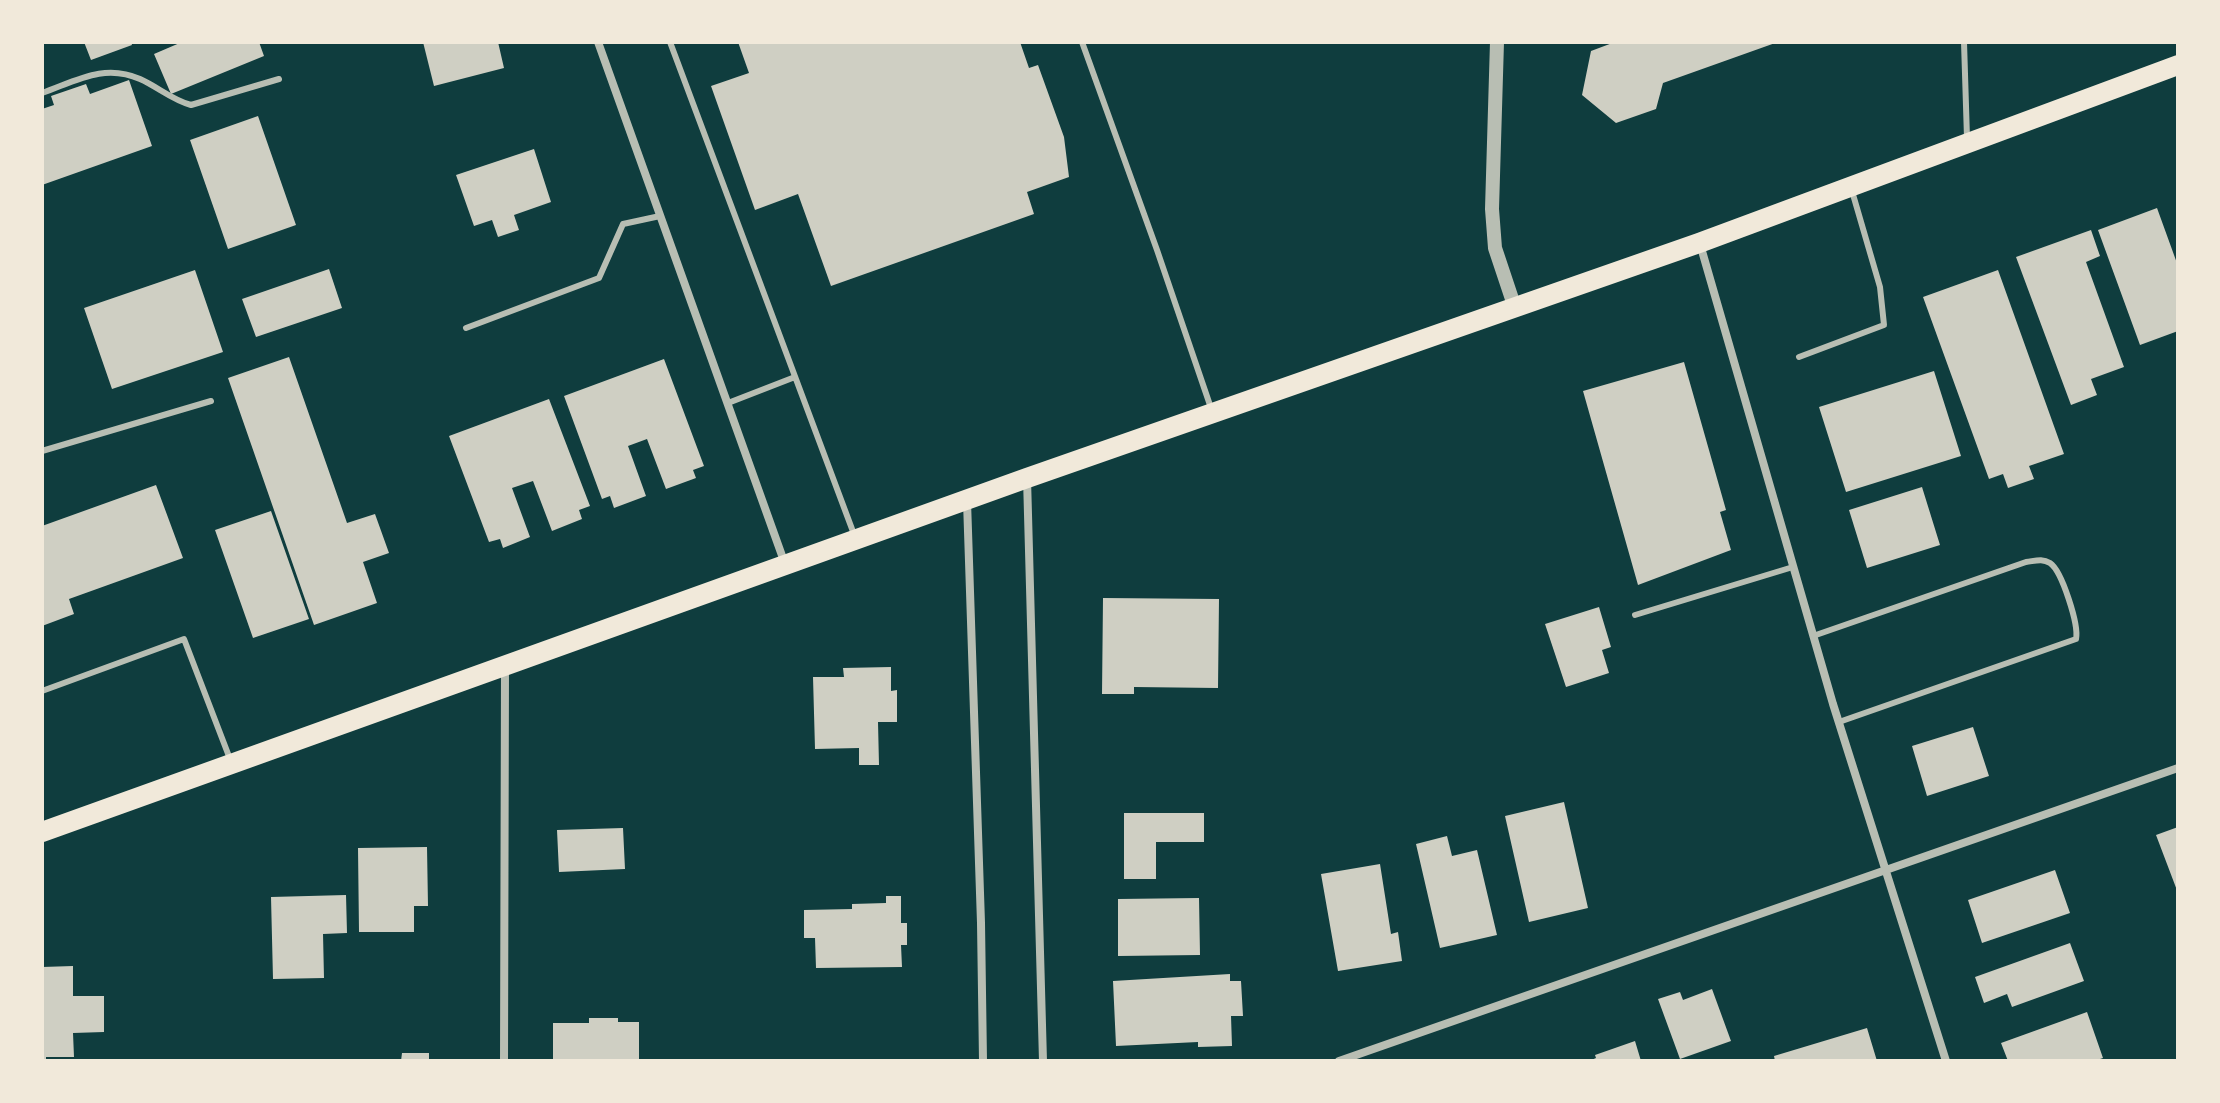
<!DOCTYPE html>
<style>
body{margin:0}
#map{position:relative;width:2220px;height:1103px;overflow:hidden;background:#0f3d3e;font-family:Poppins,sans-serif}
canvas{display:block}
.frame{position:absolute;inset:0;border:44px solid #f1e9da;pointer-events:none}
</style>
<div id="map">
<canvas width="2220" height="1103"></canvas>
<div class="frame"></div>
</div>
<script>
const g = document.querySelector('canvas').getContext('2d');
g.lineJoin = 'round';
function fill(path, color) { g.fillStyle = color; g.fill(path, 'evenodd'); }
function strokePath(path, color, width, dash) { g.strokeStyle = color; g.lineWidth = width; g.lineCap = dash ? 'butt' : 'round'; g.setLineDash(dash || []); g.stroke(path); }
const building = new Path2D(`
 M84,42h47l1,3 -41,15z
 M182,42h77l5,14 -93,38 -17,-40z
 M423,42h75l6,26 -70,18z
 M738,42h282l9,26 9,-3 26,72 5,40 -42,15 7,22 -203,72 -33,-92 -43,16 -44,-124 38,-13z
 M1615,42h163l-115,41 -7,26 -40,14 -34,-28 9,-44z
 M129,80l23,66 -110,39v-76l12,-4 -3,-9 35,-12 4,10z
 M258,116l38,109 -68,24 -38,-109z
 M534,149l17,53 -37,13 5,15 -21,7 -6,-17 -18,6 -18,-51z
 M2157,208l21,58v65l-38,14 -42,-115z
 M2091,230l9,26 -14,6 38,105 -33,12 6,16 -26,10 -55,-148z
 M329,269l13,39 -86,29 -14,-38z
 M195,270l28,82 -111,37 -28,-81z
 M1998,270l66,184 -35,12 5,13 -26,9 -5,-14 -14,5 -66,-182z
 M289,357l58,166 28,-9 14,39 -26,9 14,41 -63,22 -86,-247z
 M664,359l40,107 -11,4 3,8 -30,11 -19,-50 -19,7 18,50 -32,12 -4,-12 -8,3 -38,-103z
 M1684,362l42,148 -6,2 11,38 -93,35 -55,-194z
 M1934,371l27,85 -115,36 -27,-85z
 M549,399l41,107 -11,4 3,9 -30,12 -19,-50 -21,7 18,49 -27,11 -3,-9 -11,3 -40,-106z
 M156,485l27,73 -114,41 5,15 -32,12v-100z
 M1922,487l18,58 -73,23 -18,-58z
 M271,511l38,108 -56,19 -38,-108z
 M1103,598l116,1 -1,89 -84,-1v7h-32z
 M1599,607l12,40 -9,3 7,23 -43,14 -21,-63z
 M891,667v24l6,-1v32h-19l1,43h-20v-17l-44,1 -2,-72h31l-1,-9z
 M1973,727l16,49 -62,20 -15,-50z
 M1564,802l24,106 -59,14 -24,-106z
 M1124,813h80v29h-48v37h-32z
 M2178,827v66l-22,-58z
 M623,828l2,41 -66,3 -2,-42z
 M1447,836l5,20 25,-6 20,85 -57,13 -24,-104z
 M427,847l1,59h-14v26h-55l-1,-84z
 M1380,864l11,70 7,-2 4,29 -64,10 -17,-97z
 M2055,870l15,43 -88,30 -14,-43z
 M346,895l1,38 -24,1 1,44 -51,1 -2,-82z
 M886,896h15v27h6v22h-6l1,22 -86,1 -1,-30h-11v-28l48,-1v-5l34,-1z
 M1199,898l1,57 -82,1v-57z
 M2070,943l14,38 -72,26 -5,-13 -23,9 -9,-26z
 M73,966v30h31v36l-31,1 1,24h-28v4h-4v-94z
 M1230,974v7h11l2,35h-12l1,30 -34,1v-5l-82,4 -3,-65z
 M1712,989l19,52 -51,18 -22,-60 22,-7 3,8z
 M2087,1012l16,46 -9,3h-86l-7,-18z
 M589,1018h29v4h21v39h-86v-38h36z
 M1867,1028l10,33h-102l-1,-5z
 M1635,1041l6,20h-52l7,-3 -1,-3z
 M402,1053h27v8h-28z`);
const service = new Path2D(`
 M670,42l185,495
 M1082,42l75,208 55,161
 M1964,42l3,96
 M42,93c34,-12 62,-30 98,-14 18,8 32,21 51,26l88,-26
 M466,328l133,-50 24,-54 37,-8
 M1799,357l85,-32 -4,-38 -28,-96
 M728,403l67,-26
 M42,451l169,-50
 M1635,615l158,-48
 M1813,636l213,-74c9,-1 16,-4 24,1 12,8 29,62 26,76l-237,83
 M42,691l142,-52 46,120`);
const minor = new Path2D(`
 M598,42l187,522
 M1700,244l133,460 113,357
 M1027,478l16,583
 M967,501l14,422 2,138
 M504,1061l1,-395
 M1339,1061l839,-293`);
const tertiary = new Path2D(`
 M1497,42l-5,167 3,39 20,60`);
const primary = new Path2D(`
 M42,832l985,-354 672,-235 479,-178`);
fill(building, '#cfcfc3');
strokePath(service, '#b8beb3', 6);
strokePath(minor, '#b8beb3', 8);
strokePath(tertiary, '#b8beb3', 14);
strokePath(primary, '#f1e9da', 20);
</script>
